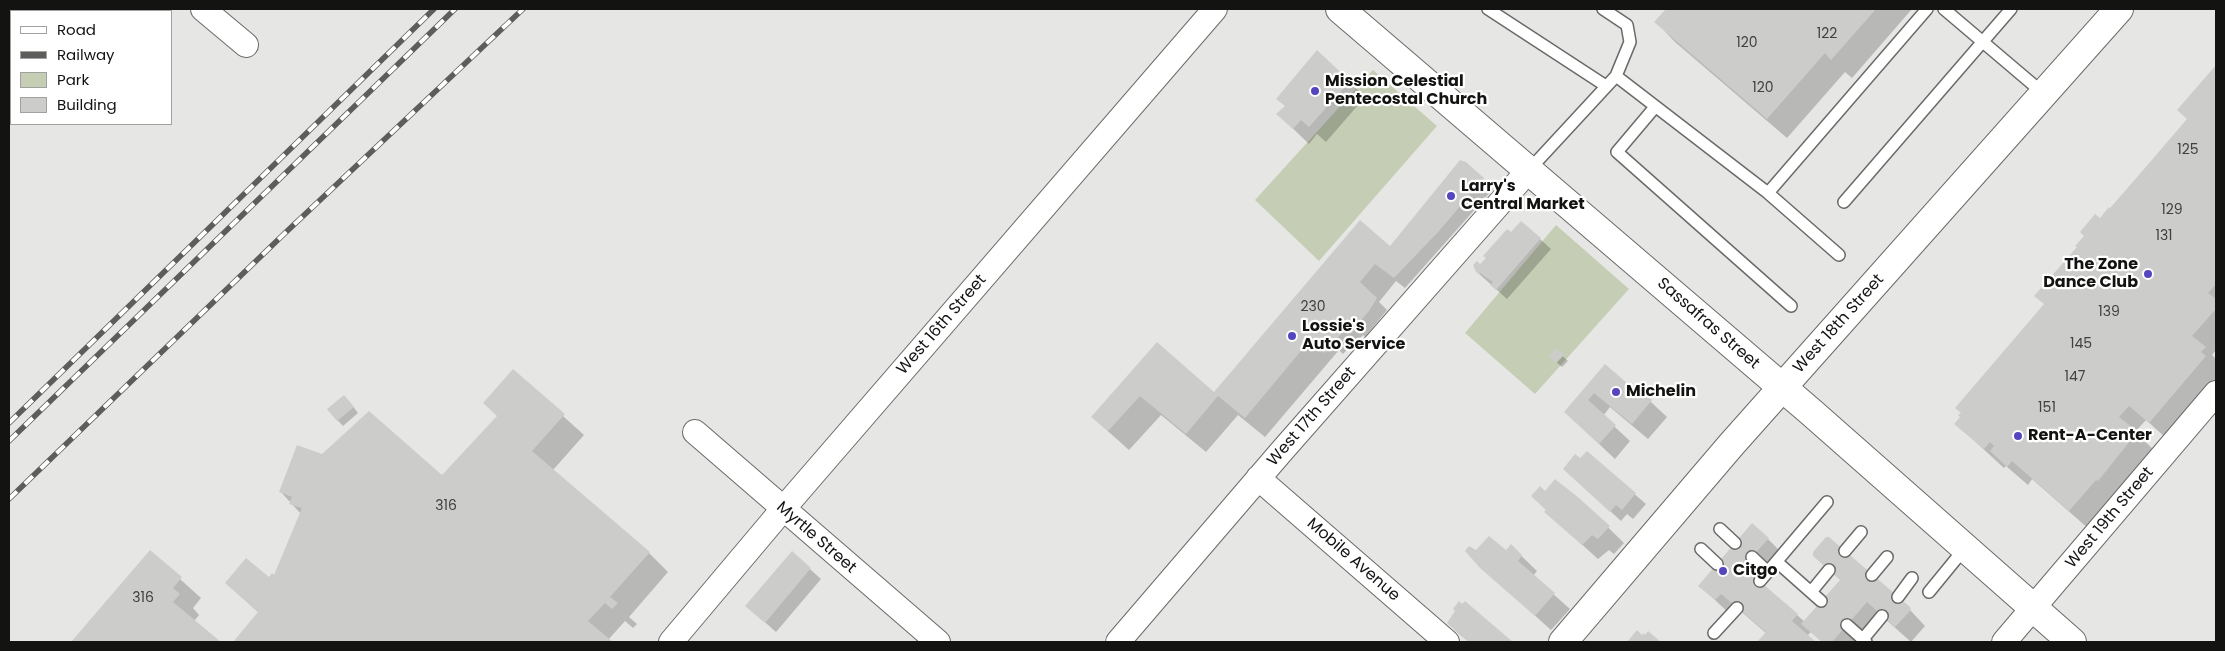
<!DOCTYPE html>
<style>
body{margin:0}
#map{position:relative;width:2225px;height:651px;overflow:hidden;background:#e6e7e4;font-family:Poppins,sans-serif}
canvas{display:block}
.frame{position:absolute;inset:0;border:10px solid #131312;pointer-events:none}
.legend{position:absolute;left:10px;top:10px;width:162px;height:115px;box-sizing:border-box;background:#fff;border:1px solid #a1a1a0;margin:0;padding:6px 9px;list-style:none;font-size:15px;color:#131312}
.legend li{display:flex;align-items:center;gap:10px;height:25px}
.legend b{width:25px;border:1px solid #a1a1a0}
</style>
<div id="map">
<canvas width="2225" height="651"></canvas>
<div class="frame"></div>
<ul class="legend">
<li><b style="height:6px;background:#fff"></b>Road</li>
<li><b style="height:6px;background:#5d5e5c"></b>Railway</li>
<li><b style="height:14px;background:#c5ceb5"></b>Park</li>
<li><b style="height:14px;background:#cccdca"></b>Building</li>
</ul>
</div>
<script>
const g = document.querySelector('canvas').getContext('2d');
g.lineJoin = 'round';
function fill(path, color) { g.fillStyle = color; g.fill(path, 'evenodd'); }
function strokePath(path, color, width, dash) { g.strokeStyle = color; g.lineWidth = width; g.lineCap = dash ? 'butt' : 'round'; g.setLineDash(dash || []); g.stroke(path); }
function label(font, color, halo, rows, align = 'center') {
  g.font = font + ' Poppins,sans-serif'; g.lineWidth = 4.5; g.setLineDash([]); g.textBaseline = 'middle'; g.strokeStyle = halo; g.fillStyle = color; for (const [text, x, y, turn = 0] of rows) {
    g.save(); g.translate(x, y); g.rotate((+turn || 0) * Math.PI / 180); g.textAlign = isNaN(turn) ? turn : align; if (halo) g.strokeText(text, 0, 0); g.fillText(text, 0, 0); g.restore();
  }
}
const green = new Path2D(`
 M1373,70l64,56 -118,135 -64,-61z
 M1556,225l73,64 -94,105 -70,-61z`);
const shadow = new Path2D(`
 M1668,9h244l-60,69 -7,-6 -58,66 -112,-96 -19,-20z
 M2216,67v283l-4,5 4,4v28l-51,50 -19,-17 -11,12 19,18 -64,80 -58,-51 -4,6 -22,-19 -2,2 -48,-44 89,-119 55,-85 88,-101 -3,-15z
 M1349,81l16,16 -39,45 -9,-8 -8,10 -31,-30z
 M1483,179l10,10 -88,99 -9,-7 -17,21 8,8 -22,27 -2,-2 -4,4 -1,-1 -15,16 -4,-4 -74,87 -27,-22 -32,37 -45,-37 -32,35 -37,-33 65,-73 57,50 176,-146z
 M1521,222l30,27 -44,50 -30,-27 3,-6z
 M1556,350l12,11 -6,6 -7,-6z
 M1606,366l29,26 2,-3 30,28 -19,22 -38,-32 -7,9 27,25 -15,18 -50,-47z
 M513,371l71,64 -31,35 96,83 19,19 -39,45 8,7 -4,4 -8,-7 -17,19 3,2h-377l25,-29 -33,-30 43,-4 5,-2 27,-63 -21,-23 42,-35 120,21 56,-61z
 M349,401l9,12 -15,13 -15,-16z
 M1587,453l59,51 -13,15 -6,-5 -6,7 -45,-41 5,-20z
 M1545,492l34,7 45,44 -10,11 -5,-4 -11,9 -52,-47z
 M1768,539l15,15 -24,28 46,40 36,-41 69,29 15,16 -14,16 -28,-25 -22,25h-39l-11,-10 -4,4 7,6h-56l8,-9 -29,-25 -6,7 -31,-29z
 M1511,546l26,25 -4,5 37,33 -19,21 -70,-63 -5,-15h30z
 M150,552l51,46 -8,10 6,7 -5,6 25,21h-147z
 M792,553l29,26 -45,53 -18,-16z
 M1465,603l46,39h-42l-10,-8 -11,-11z`);
const building = new Path2D(`
 M1666,9h210l-45,51 -6,-7 -58,66 -113,-97z
 M1317,50l33,31 -41,46 -8,-7 -8,9 -17,-15 9,-8 -9,-7z
 M2216,65v219l-8,9 8,6v10l-24,27 14,11 -5,5 5,4 -57,67 -20,-17 -10,11 15,12v7l-36,45 -2,-1 -27,31 -57,-50 -5,6 -17,-16 4,-5 -4,-4 -6,7 -30,-25 6,-7 -2,-2 3,-2 -6,-5 89,-104 -10,-8 43,-49 -2,-1 9,-10 -4,-4 15,-18 5,4 9,-11 1,2 77,-90 -10,-9z
 M1460,160l6,2 18,16 -45,53 -45,47 -19,-14 -15,18 17,16 -8,13 -15,17 -3,-3 -3,4 -2,-1 -21,25 -15,-13 -65,78 -27,-22 -32,38 -46,-38 -32,35 -17,-14 66,-75 57,50 146,-172 30,26z
 M1521,221l20,17 -45,52 -6,-5 3,-3 -13,-9 -1,1 -3,-2 -3,-7 4,-4 3,3 6,-6 -3,-2 24,-27 4,3z
 M1556,348l8,7 -8,8 -7,-6z
 M1605,364l30,26 2,-3 15,13 -20,24 -38,-31 -6,7 28,25 -17,19 -35,-32z
 M513,369l52,45 -33,37 118,101 -40,45 8,6 -6,6 -7,-6 -17,18 25,21h-380l25,-30 -33,-29 21,-25 23,19 3,-4 2,2 28,-67 -13,-4 3,-7 -13,-5 18,-47 25,9 47,-43 73,64 55,-59 -14,-13z
 M344,395l10,12 -17,14 -10,-12z
 M1587,451l49,42 -14,17 -6,-5 -6,7 -47,-43 12,-15 5,4z
 M1555,479l24,19 31,28 -12,13 -6,-4 -10,10 -38,-33 2,-2 -15,-14 9,-10 5,5z
 M1752,523l17,15 -26,29 55,47 -6,7 24,21h-59l9,-10 -45,-38 -6,6 -17,-14z
 M1489,536l17,14 5,-6 11,11 -4,6 37,32 -20,23 -55,-48 -15,-17 4,-5 7,4z
 M1826,537h3l81,70 1,3 -16,17 -28,-25 -35,40h-10l-21,-18 39,-44 -27,-24v-4z
 M150,550l32,27 -9,11 7,6 -7,8 48,40h-150z
 M792,551l19,17 -46,55 -20,-17z
 M1459,601l3,3 3,-3 48,41h-44l-22,-19 8,-12 -2,-2z
 M1637,630l5,5 2,-2 1,2 3,-4 13,11h-34z`);
const service = new Path2D(`
 M1488,9l118,77
 M1603,9l24,16 3,17 -14,34
 M1944,9l99,84
 M1655,107l-38,45 174,154
 M1529,170l87,-94 152,117 159,-184
 M1768,193l71,62
 M1844,202l167,-193
 M1720,529l15,14
 M1701,549l16,15
 M1845,551l16,-19
 M1752,557l16,15
 M1777,562l44,39
 M1872,575l15,-18
 M1760,581l67,-79
 M1811,592l18,-22
 M1929,592l36,-44
 M1898,597l14,-19
 M1847,625l19,17
 M1714,633l23,-25
 M1863,639l19,-23`);
const minor = new Path2D(`
 M203,9l43,36
 M695,432l243,210
 M1258,478l189,164
 M671,642l112,-133 432,-500
 M1118,642l163,-190 247,-281
 M2004,642l212,-249`);
const tertiary = new Path2D(`
 M1340,9l471,403 261,230`);
const secondary = new Path2D(`
 M1563,642l168,-197 388,-436`);
const rail = new Path2D(`
 M9,423l425,-414
 M9,441l446,-432
 M9,499l275,-265 239,-225`);
const markers = [
 [1315,91,5,"#5446be"],
 [1451,196,5,"#5446be"],
 [2148,274,5,"#5446be"],
 [1292,336,5,"#5446be"],
 [1616,392,5,"#5446be"],
 [2018,436,5,"#5446be"],
 [1723,571,5,"#5446be"]
];
const numberNames = [
 ["122",1827,34],
 ["120",1747,43],
 ["120",1763,88],
 ["125",2188,150],
 ["129",2172,210],
 ["131",2164,236],
 ["230",1313,307],
 ["139",2109,312],
 ["145",2081,344],
 ["147",2075,377],
 ["151",2047,408],
 ["316",446,506],
 ["316",143,598]
];
const poiNames = [
 ["Mission Celestial",1325,82],
 ["Pentecostal Church",1325,100],
 ["Larry's",1461,187],
 ["Central Market",1461,205],
 ["The Zone",2138,265,"right"],
 ["Dance Club",2138,283,"right"],
 ["Lossie's",1302,327],
 ["Auto Service",1302,345],
 ["Michelin",1626,392],
 ["Rent-A-Center",2028,436],
 ["Citgo",1733,571]
];
const streetNames = [
 ["Sassafras Street",1708,324,41],
 ["West 18th Street",1839,324,-48],
 ["West 16th Street",942,325,-49],
 ["West 17th Street",1312,417,-49],
 ["West 19th Street",2110,518,-50],
 ["Myrtle Street",816,538,41],
 ["Mobile Avenue",1353,560,41]
];
fill(green, '#c5ceb5');
fill(shadow, '#0003');
fill(building, '#cccdca');
strokePath(service, '#6a6b68', 14);
strokePath(minor, '#6a6b68', 26);
strokePath(tertiary, '#6a6b68', 30);
strokePath(secondary, '#6a6b68', 30);
strokePath(service, '#fff', 11);
strokePath(minor, '#fff', 24);
strokePath(tertiary, '#fff', 28);
strokePath(secondary, '#fff', 28);
strokePath(rail, '#5d5e5c', 5.5);
strokePath(rail, '#fff', 4, [11]);
for (const [x, y, r, color] of markers) { const dot = new Path2D(); dot.arc(x, y, r, 0, 2 * Math.PI); g.fillStyle = color; g.fill(dot); strokePath(dot, '#fff', 2); }
label('14px', '#414240', null, numberNames);
label('bold 16px', '#131312', '#fff', poiNames, 'left');
label('16px', '#131312', '#fff', streetNames);
</script>
